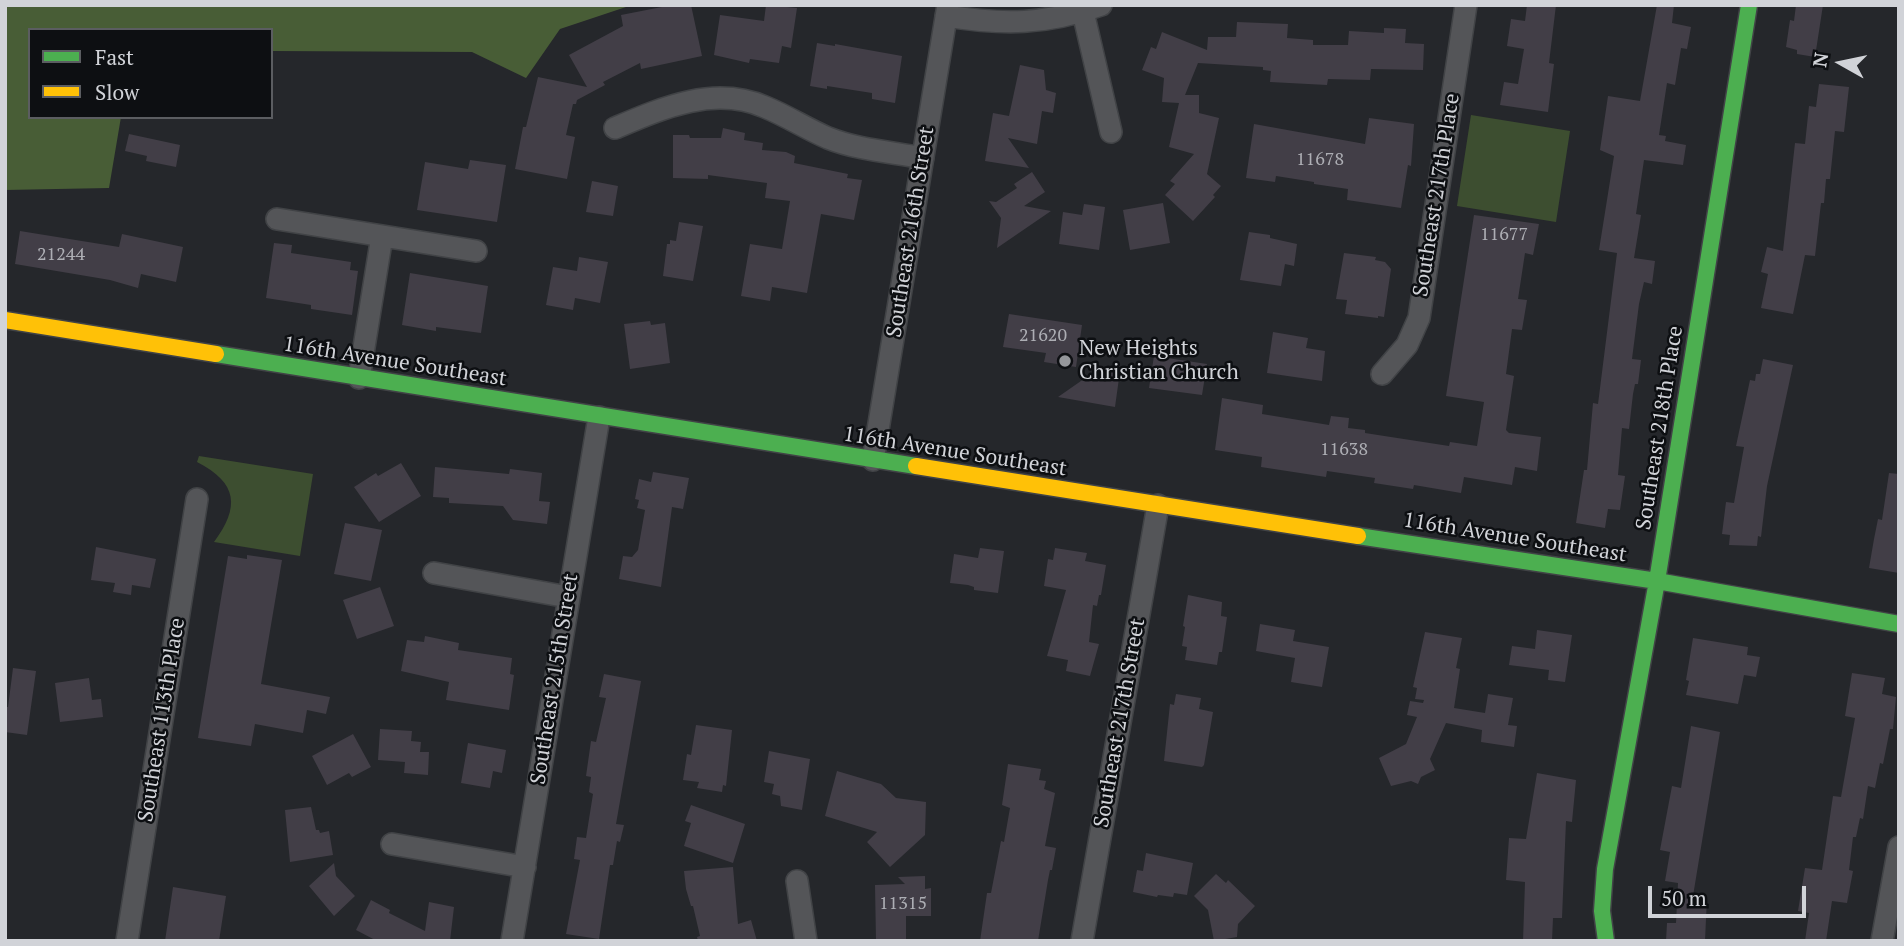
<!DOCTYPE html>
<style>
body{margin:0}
#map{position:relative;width:1904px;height:946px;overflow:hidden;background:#25272b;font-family:"PT Serif",serif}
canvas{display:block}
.frame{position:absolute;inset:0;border:7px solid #d1d3d8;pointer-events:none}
.legend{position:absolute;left:28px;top:28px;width:245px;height:91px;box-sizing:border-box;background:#0d0f12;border:2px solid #5b5d61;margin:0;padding:9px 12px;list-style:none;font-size:21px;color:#d1d3d8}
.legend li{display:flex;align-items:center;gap:14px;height:35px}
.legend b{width:35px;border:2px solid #5b5d61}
.north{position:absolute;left:1806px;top:28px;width:70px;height:70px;-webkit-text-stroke:5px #0d0f12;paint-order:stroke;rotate:279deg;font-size:19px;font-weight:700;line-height:28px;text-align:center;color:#d1d3d8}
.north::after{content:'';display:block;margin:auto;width:24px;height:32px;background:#d1d3d8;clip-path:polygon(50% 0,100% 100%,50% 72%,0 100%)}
.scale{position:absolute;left:1648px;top:886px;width:158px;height:32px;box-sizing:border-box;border:4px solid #d1d3d8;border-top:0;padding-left:9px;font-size:21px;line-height:24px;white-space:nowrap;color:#d1d3d8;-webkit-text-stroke:5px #0d0f12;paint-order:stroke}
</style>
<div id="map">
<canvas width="1904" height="946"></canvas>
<div class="frame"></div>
<ul class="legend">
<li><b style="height:9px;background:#4caf50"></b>Fast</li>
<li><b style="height:9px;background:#ffc107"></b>Slow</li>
</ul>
<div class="north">N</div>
<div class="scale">50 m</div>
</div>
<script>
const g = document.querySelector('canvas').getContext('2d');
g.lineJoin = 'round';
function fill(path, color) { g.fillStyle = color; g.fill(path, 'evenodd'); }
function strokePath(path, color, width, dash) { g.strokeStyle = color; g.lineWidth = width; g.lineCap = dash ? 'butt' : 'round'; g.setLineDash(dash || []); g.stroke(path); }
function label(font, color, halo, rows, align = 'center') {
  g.font = font + ' "PT Serif",serif'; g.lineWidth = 5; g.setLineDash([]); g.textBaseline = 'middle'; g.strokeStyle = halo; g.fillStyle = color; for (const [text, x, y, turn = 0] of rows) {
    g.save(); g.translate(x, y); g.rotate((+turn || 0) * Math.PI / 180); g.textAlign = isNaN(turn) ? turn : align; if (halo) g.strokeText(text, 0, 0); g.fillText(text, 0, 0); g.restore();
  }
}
const green = new Path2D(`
 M1471,115l99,16 -14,91 -99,-16z
 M199,456l114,18 -13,82 -86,-14c26,-35 24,-59 -17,-80z`);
const forest = new Path2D(`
 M5,5h627l-72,24 -34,49 -54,-26 -201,-1v-21h-241v87h91l-12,71 -104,2z`);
const building = new Path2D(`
 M672,5h19l11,51 -61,13 -1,-6 -37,19 2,3 -28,15 -1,4h-3l-7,31 9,2 -8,42 -52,-10 8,-42h3l12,-50 49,10 -18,-32 54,-29 -2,-11z
 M766,5l31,3 -6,40 -9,-2 -3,17 -29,-4 -1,4 -35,-8 6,-40 44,6z
 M1527,5h29l-7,58 5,1 -6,48 -48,-7 4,-23 14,2 6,-35 -17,-3 4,-27 14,2z
 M1657,5h17l-2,18 19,4 -4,22 -6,-1 -6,37 -8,-2 -8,52 7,1 -1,5 21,4 -3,20 -39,-5 -8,54 5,1 -7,43 21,3 -3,23 -8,-2 -5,22 -7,55 9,1 -3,24h-3l-2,10 -4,35 -7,-1 -4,47 7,1 -5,34 -12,-1 -3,19 -29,-5 8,-53h3l6,-67 5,1 19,-151 -18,-3 15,-94 -14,-6 8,-54 32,5z
 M1796,5h27l-8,52 -18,-3v-4l-11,-3 4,-27 4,1z
 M1237,22l51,2 -1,14 26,2v5h35l1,-14 35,2v-5l22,1 -1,14 19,1 -1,26 -52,-1 -1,11 -42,-1 -1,6 -57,-3 1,-11 -8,-1v-3l-65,-4 -13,32h14v18l20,5 -12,56 14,12 -8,9 2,2 -22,24 -28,-26 10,-11 -5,-3 24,-27 -25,-7 10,-44 -17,-1 2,-24 -22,-8 9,-23 5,2 6,-17 45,18 1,-13h28z
 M817,43l18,3v-2l67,12 -7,47 -23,-4v-6l-45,-7v3l-17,-3z
 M1020,65l24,5 2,20 10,3 -3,20 -11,-2 -5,33 -29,-6 21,30 -44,-7 8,-48 16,3z
 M1819,84l30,3 -5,45 -9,-1 -5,48h-4l-2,24h-3l-6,53 -10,-1 -12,59 -32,-6 7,-34 -7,-2 6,-25 16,4 12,-108 10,1 4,-38 7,1z
 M1369,118l45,6 -3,42 -3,-1 -7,43 -54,-8 1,-11 -34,-5v-2l-38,-6 -1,6 -29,-4 8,-54 111,20z
 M723,128l22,5 -1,7 19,3 -1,7 24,2 9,4 -1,7 54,11 -1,4 15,2 -8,40 -33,-6 -14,79 -35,-6 -2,14 -29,-5 9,-52 32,5 8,-48 -25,-3 2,-15 -59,-8v4l-35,-1v-43h16l1,3h31z
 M129,134l51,11 -4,22 -30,-6 1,-5 -22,-5z
 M470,160l36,5 -9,57 -80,-12 8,-48 43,7z
 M1032,172l13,20 -21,14 27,5 -54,37 4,-30 -12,-17 7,1 21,-14 -3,-4z
 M592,181l26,5 -5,30 -27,-4z
 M1163,203l7,40 -40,7 -7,-40z
 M1084,204l21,3 -6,43 -40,-6 4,-32 19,3z
 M1474,215l65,9 -6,31 -8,-2 -7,46 9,1 -5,30 -10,-1 -6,45 8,2 -8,54 3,3 32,4 -4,34 -22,-4 -3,18 -48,-8 -3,16 -47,-8 -1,4 -39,-6 1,-5 -48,-7 -1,6 -65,-10 1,-10 -47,-7 7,-52 41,7 -1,9 67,11 2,-9 18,2 -1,10 17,2v3l84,13 1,-4 27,4 7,-44 -38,-6z
 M679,222l24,4 -10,55 -30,-5 4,-32h3v-4l6,1z
 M20,231l99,16 3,-13 61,13 -7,35 -35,-8 -3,14 -28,-8 -95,-16z
 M1249,232l21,3v3l27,6 -3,22 -9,-2 -4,22 -41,-6z
 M274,243l18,2 -1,8 60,9 -1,8 8,1 -6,44 -41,-6v-4l-45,-7z
 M1344,253l32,4 -1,3 10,2 6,7 -7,48 -6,-1v2l-33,-4 2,-14 -11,-1z
 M579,257l29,5 -8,41 -25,-5 -2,12 -27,-5 7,-38 24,4z
 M410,273l78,13 -7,47 -45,-6v4l-34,-6z
 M1009,314l73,11 -6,42 -32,-5 2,-9 -43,-6z
 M650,321l1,4 14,-2 5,40 -40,6 -6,-45z
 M1273,332l35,6 -2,10 19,3 -3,30 -55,-8z
 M1154,356l53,8 -5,31 -53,-7z
 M1763,359l30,6 -26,121 -6,51 -3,-1 -1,10 -28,-1 1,-10 -8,-1 4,-32 8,1 10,-56 -8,-1 14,-66 5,1 1,-7h4z
 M1101,367l19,4 -5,36 -57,-10z
 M401,463l20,33 -42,26 -25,-35 22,-14 2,3z
 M435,467l74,7 1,-5 32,4 -3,28 11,1 -3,22 -34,-4 -10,-14 -54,-3v-5l-16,-1z
 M653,472l36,6 -6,31 -11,-2 -11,80 -42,-8 4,-23 9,1 6,-7 7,-40 -8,-2 2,-8 -4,-1 4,-20 12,3z
 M1889,473l10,1v99l-30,-5 5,-29 4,-20 4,1z
 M345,523l37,7 -11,51 -37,-7z
 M96,547l60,12 -6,29 -18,-3 -1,10 -18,-3 2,-9 -24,-3z
 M980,548l24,3 -6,42 -24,-3v-3l-6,-2 -18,-2 4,-29 24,4z
 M1055,548l32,5 -2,8 21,4 -5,30h-2l-2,11 -4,-1 -4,37 10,2 -9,32 -24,-5 2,-11 -21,-4 19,-66 -22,-4 4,-27 5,1z
 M247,555l35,5 -21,124 69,13 -4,17 -19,-4 -4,23 -48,-9 -4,22 -53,-8 30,-182 19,3z
 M380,587l14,39 -37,13 -14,-39z
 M1188,595l34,7 -1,14 6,1 -5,35h-3l-2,13 -32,-5 2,-13 -5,-1 3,-19 -2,-1z
 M1260,624l35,6 -2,11 36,6 -7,40 -31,-5 4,-24 -39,-7z
 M1537,630l35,5 -7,47 -17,-2 1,-10 -40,-5 3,-19 23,3z
 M1425,632l37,6 -6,30 4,1 -6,39 31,5 3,-19 25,4 -5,27 9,1 -3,21 -33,-5 1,-12 -36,-7 -16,36 5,11 -14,7 -3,7 -7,-3 -20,5 -12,-28 27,-14 11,-27 -10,-2 3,-14 13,2 1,-3 -9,-1 2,-11 -4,-1z
 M425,636l34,7 -1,7 54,8 -2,16 4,1 -5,35 -63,-10 3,-18 -48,-11 6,-31 17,2z
 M1693,638l55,9 -1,8 13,2 -4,20 -12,-2 -6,29 -52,-9 3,-14 -3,-1z
 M13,668l23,3 -9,64 -22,-3v-25h3z
 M1852,673l33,5 -3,16 14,3 -3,32h-3l-7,35 -3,-1 -5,25 -7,-2 -5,33 -3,-1 -4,19h-3l-4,33 4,1 -6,32 -15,-2 -6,40h-21l4,-28 -11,-2 7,-43 17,2 11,-74 8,1 14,-79 -10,-2z
 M604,674l37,7 -25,143 8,1 -4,17 -3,-1 -4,24h-3l-11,74 -33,-5 14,-74 -6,-1 3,-22 9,1 7,-44 -4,-2 2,-15 -5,-1 5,-35 5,1 10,-44 -7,-1z
 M89,678l3,22 9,-1 2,18 -43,5 -5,-39z
 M1176,694l25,4 -2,11 14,3 -9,53 -2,2 -38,-6 6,-57 4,1z
 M696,725l36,5 -6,56 -3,-1 -1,7 -25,-4 2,-6 -16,-2 4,-26 4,1z
 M1691,726l29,6 -27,164 14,1 -2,44h-39l1,-18h9l2,-40 -13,-2 5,-29 -10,-2 12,-64 9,2z
 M380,729l32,2 -1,10 10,1 -1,10h9l-1,23 -24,-2 1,-11 -27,-2z
 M353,734l18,33 -19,10 -3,-4 -22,12 -15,-29z
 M468,743l38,7 -4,23 -9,-2 -3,17 -29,-5z
 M769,751l41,8 -8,51 -21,-4 -1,-10 -8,-2 2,-10 -10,-2z
 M1008,764l33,5 -2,11 7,1 -2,8 11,4 -10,53 11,2 -4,22h-2l-2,10 -10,61h-58l7,-48h4l10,-52 3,1 6,-34 -8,-3z
 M837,771l44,13 15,14 30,4 -1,33 -35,32 -23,-25 10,-10 -52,-16z
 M1537,773l39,7 -4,42 -6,-1 -4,97h-9l-1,23h-29l2,-59 -19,-2 3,-42 17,1z
 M691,805l54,19 -12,39 -49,-17 7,-23 -6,-2z
 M311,807l5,23h3l1,3 9,-2 4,24 -43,7 -5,-52z
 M1146,853l47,10 -6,32 -13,-2 -1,4 -15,-2 -1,2 -24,-5 4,-22 6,1z
 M334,863l2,13 19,20 -21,20 -25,-30z
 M733,867l5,57 13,-4 6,21h-59l-1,-4 3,-1 -7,-30h-2l-5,-17 -2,-18z
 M1216,874l10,9 2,-3 27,26 -17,18 -1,13 -23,4 -6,-31 -14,-14z
 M925,876v13l6,-1v28h-25v25h-30l-1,-56 30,-1 -7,-7z
 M173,887l53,9 -7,45h-54z
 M371,900l19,10 -1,3 36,18 4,-29 25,5 -4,34h-73l-21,-11z`);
const street = new Path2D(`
 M1083,12l28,120
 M946,16c58,9 99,9 155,-11
 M615,128c47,-20 99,-43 150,-21 22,9 42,22 63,31 30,12 64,14 95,20
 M277,219l199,32
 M1382,374l25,-29 12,-27 47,-313
 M359,378l23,-142
 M873,460l75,-455
 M434,573l134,24
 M392,844l133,23
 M797,881l9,60
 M127,941l70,-442
 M512,941l87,-524
 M1082,941l76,-436
 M1882,941l17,-94`);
const fast = new Path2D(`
 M216,354l700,112
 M1358,536l299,45 242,43
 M1606,941l-4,-30 3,-42 52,-288 92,-576`);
const slow = new Path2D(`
 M5,320l211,34
 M916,466l442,70`);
const markers = [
 [1065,361,7,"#95979b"]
];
const numberNames = [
 ["11678",1320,160],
 ["11677",1504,235],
 ["21244",61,255],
 ["21620",1043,336],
 ["11638",1344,450],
 ["11315",903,904]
];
const streetNames = [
 ["Southeast 217th Place",1437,195,-81],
 ["Southeast 216th Street",911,232,-81],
 ["116th Avenue Southeast",395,362,9],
 ["Southeast 218th Place",1660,428,-81],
 ["116th Avenue Southeast",955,452,9],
 ["116th Avenue Southeast",1515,538,9],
 ["Southeast 215th Street",555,679,-81],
 ["Southeast 113th Place",162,720,-81],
 ["Southeast 217th Street",1120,723,-80]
];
const poiNames = [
 ["New Heights",1079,349],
 ["Christian Church",1079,373]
];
fill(green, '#3d4e30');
fill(forest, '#485d36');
fill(building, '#423e47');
strokePath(street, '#414346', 24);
strokePath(fast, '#414346', 19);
strokePath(slow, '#414346', 19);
strokePath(street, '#545558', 21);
strokePath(fast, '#4caf50', 16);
strokePath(slow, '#ffc107', 16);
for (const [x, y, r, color] of markers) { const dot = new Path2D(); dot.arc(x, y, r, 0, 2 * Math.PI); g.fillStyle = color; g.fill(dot); strokePath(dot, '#0d0f12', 2.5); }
label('18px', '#adaeb4', null, numberNames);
label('21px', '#d1d3d8', '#0d0f12', streetNames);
label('21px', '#d1d3d8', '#0d0f12', poiNames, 'left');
</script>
